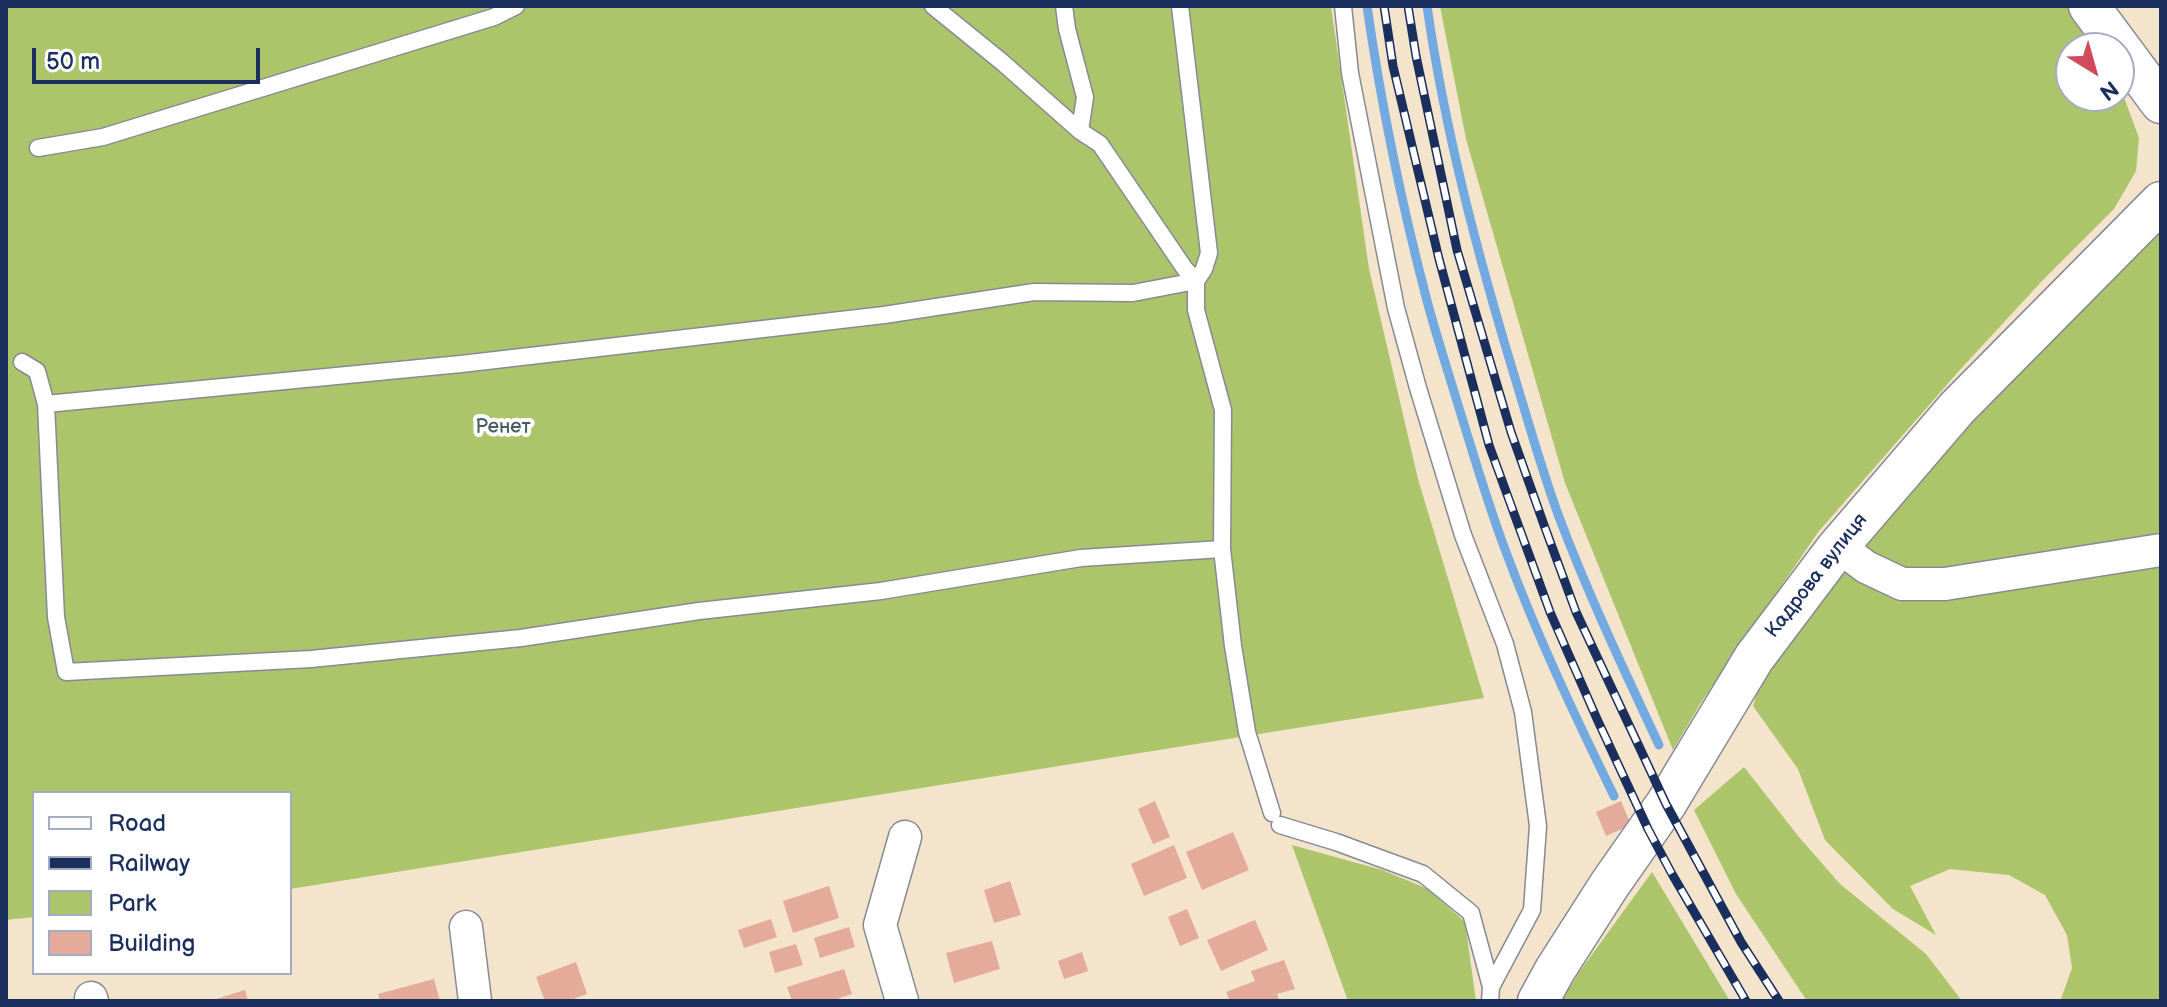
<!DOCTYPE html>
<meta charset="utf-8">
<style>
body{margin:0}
#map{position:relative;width:2167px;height:1007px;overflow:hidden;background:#f3e4cb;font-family:"Balsamiq Sans",sans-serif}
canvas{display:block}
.frame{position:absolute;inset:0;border:8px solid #1b2f5e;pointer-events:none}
.legend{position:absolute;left:32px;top:791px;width:260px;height:184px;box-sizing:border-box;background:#fff;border:2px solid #a4acbf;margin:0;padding:10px 14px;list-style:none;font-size:24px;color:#1b2f5e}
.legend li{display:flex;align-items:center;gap:16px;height:40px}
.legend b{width:40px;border:2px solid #a4acbf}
.north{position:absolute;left:2055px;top:32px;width:80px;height:80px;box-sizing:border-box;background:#fff;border:2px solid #a4acbf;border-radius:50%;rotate:143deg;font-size:22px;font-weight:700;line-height:32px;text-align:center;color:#1b2f5e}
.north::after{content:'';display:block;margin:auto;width:28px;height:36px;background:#d1495b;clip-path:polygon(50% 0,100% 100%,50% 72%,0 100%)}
.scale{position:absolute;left:32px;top:48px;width:228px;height:36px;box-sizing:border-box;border:4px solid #1b2f5e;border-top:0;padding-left:10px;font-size:24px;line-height:28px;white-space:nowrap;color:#1b2f5e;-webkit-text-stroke:6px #fff;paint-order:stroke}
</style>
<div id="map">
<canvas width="2167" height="1007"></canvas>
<div class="frame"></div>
<ul class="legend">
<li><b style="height:10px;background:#fff"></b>Road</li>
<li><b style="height:10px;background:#1b2f5e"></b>Railway</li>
<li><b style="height:22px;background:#acc56b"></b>Park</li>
<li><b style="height:22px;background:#e5ab9a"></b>Building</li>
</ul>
<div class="north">N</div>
<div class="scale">50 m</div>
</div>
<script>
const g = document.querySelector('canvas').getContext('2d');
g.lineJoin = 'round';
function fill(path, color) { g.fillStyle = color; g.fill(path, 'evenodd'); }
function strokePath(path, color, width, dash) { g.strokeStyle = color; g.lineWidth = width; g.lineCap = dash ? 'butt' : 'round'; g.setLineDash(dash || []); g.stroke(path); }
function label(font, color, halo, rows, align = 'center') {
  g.font = font + ' "Balsamiq Sans",sans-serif'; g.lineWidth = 8; g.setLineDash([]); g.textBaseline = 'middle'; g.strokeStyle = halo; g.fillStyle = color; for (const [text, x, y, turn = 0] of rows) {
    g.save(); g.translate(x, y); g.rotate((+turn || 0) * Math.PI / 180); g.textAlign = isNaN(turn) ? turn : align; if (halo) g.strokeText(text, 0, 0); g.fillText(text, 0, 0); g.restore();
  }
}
const green = new Path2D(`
 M6,6h1325l38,263 49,210 66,219 -1194,191v-96h-256v124l-28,3z
 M1440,6h626l32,42h-27v48h48v-12l20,54 -3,33 -22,38 -72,72 -84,91 -139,159 -119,173 -27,46 -108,-267 -99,-344z
 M2161,233v768h-103l3,-2 11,-31 -5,-33 -22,-40 -36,-20 -59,-6 -40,17 26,49 -43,-26 -68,-69 -27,-71 -45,-63 14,-47 285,-338z
 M1744,767l55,70 41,47 86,70 36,47h-155l-71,-107 -42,-84z
 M1292,845l90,25 46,19 37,33 11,79h-128z
 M1652,872l78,129h-169l19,-30z`);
const stream = new Path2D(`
 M1367,6c14,98 34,195 59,291 10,38 22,74 33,111 15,48 29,97 47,144 31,84 69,164 108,244
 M1427,6c18,126 51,250 88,372 14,46 27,93 44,139 29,77 65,153 100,228`);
const building = new Path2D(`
 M1155,801l15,36 -17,7 -15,-35z
 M1621,801l10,24 -25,11 -10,-24z
 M1233,832l16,38 -47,20 -16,-38z
 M1174,845l13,33 -43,18 -13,-32z
 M1010,881l11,34 -27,8 -10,-33z
 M829,886l10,32 -46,15 -10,-32z
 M1187,909l12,29 -19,8 -12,-29z
 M771,919l6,18 -33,11 -6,-18z
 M1255,920l13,30 -47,21 -14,-31z
 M849,927l6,20 -35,11 -6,-20z
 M992,941l8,28 -46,14 -8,-30z
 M796,944l7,21 -28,8 -6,-21z
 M1082,952l6,19 -24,8 -6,-18z
 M1284,960l11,29 -18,5 3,7h-50l-4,-9 29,-11 -4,-10z
 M576,962l11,32 -19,7h-23l-9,-24z
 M844,969l8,25 -21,7h-39l-5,-14z
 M434,979l6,22h-60l-2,-7z
 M245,990l3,11h-35v-1z`);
const service = new Path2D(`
 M933,6l69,56 78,69 20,13 85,125 11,12v29l27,100 -1,139 11,97 14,86 25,81
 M1064,6l3,23 18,68 -5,34
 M1343,6l7,67 46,235 22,80 45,147 42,109 18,68 15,114 -6,84 -41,77 -1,14
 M38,148l65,-11 391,-120 22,-11
 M22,362l15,9 9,33 10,213 10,55 245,-13 210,-21 178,-27 182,-20 200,-33 141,-9
 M46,404l415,-40 423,-49 150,-23 99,1 63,-12 8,-12 5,-16 -29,-247
 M1280,825l56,17 87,32 48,39 20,74`);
const minor = new Path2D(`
 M1836,549l10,3 20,15 36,17h43l216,-34
 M466,927l9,74
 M91,998l1,3
 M902,1001l-22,-76 25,-88`);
const tertiary = new Path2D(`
 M2089,6l72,97
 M1538,1001l17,-31 55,-86 56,-80 88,-146 82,-109 121,-141 204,-206`);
const rail = new Path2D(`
 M1384,6l9,60 46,193 50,186 61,167 47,107 51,110 24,45 74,127
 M1408,6l8,50 41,194 54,182 33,93 32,87 90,192 75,138 38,59`);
const parkNames = [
 ["Ренет",503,428]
];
const streetNames = [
 ["Кадрова вулиця",1817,576,-52]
];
fill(green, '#acc56b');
strokePath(stream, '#73a9e1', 9);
fill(building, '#e5ab9a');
strokePath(service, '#878a94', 19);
strokePath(minor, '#878a94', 35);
strokePath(tertiary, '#878a94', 43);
strokePath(service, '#fff', 16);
strokePath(minor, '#fff', 32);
strokePath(tertiary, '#fff', 40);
strokePath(rail, '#1b2f5e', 9);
strokePath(rail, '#fff', 6, [18]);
label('20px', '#465c62', '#fff', parkNames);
label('20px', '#1b2f5e', '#fff', streetNames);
</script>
